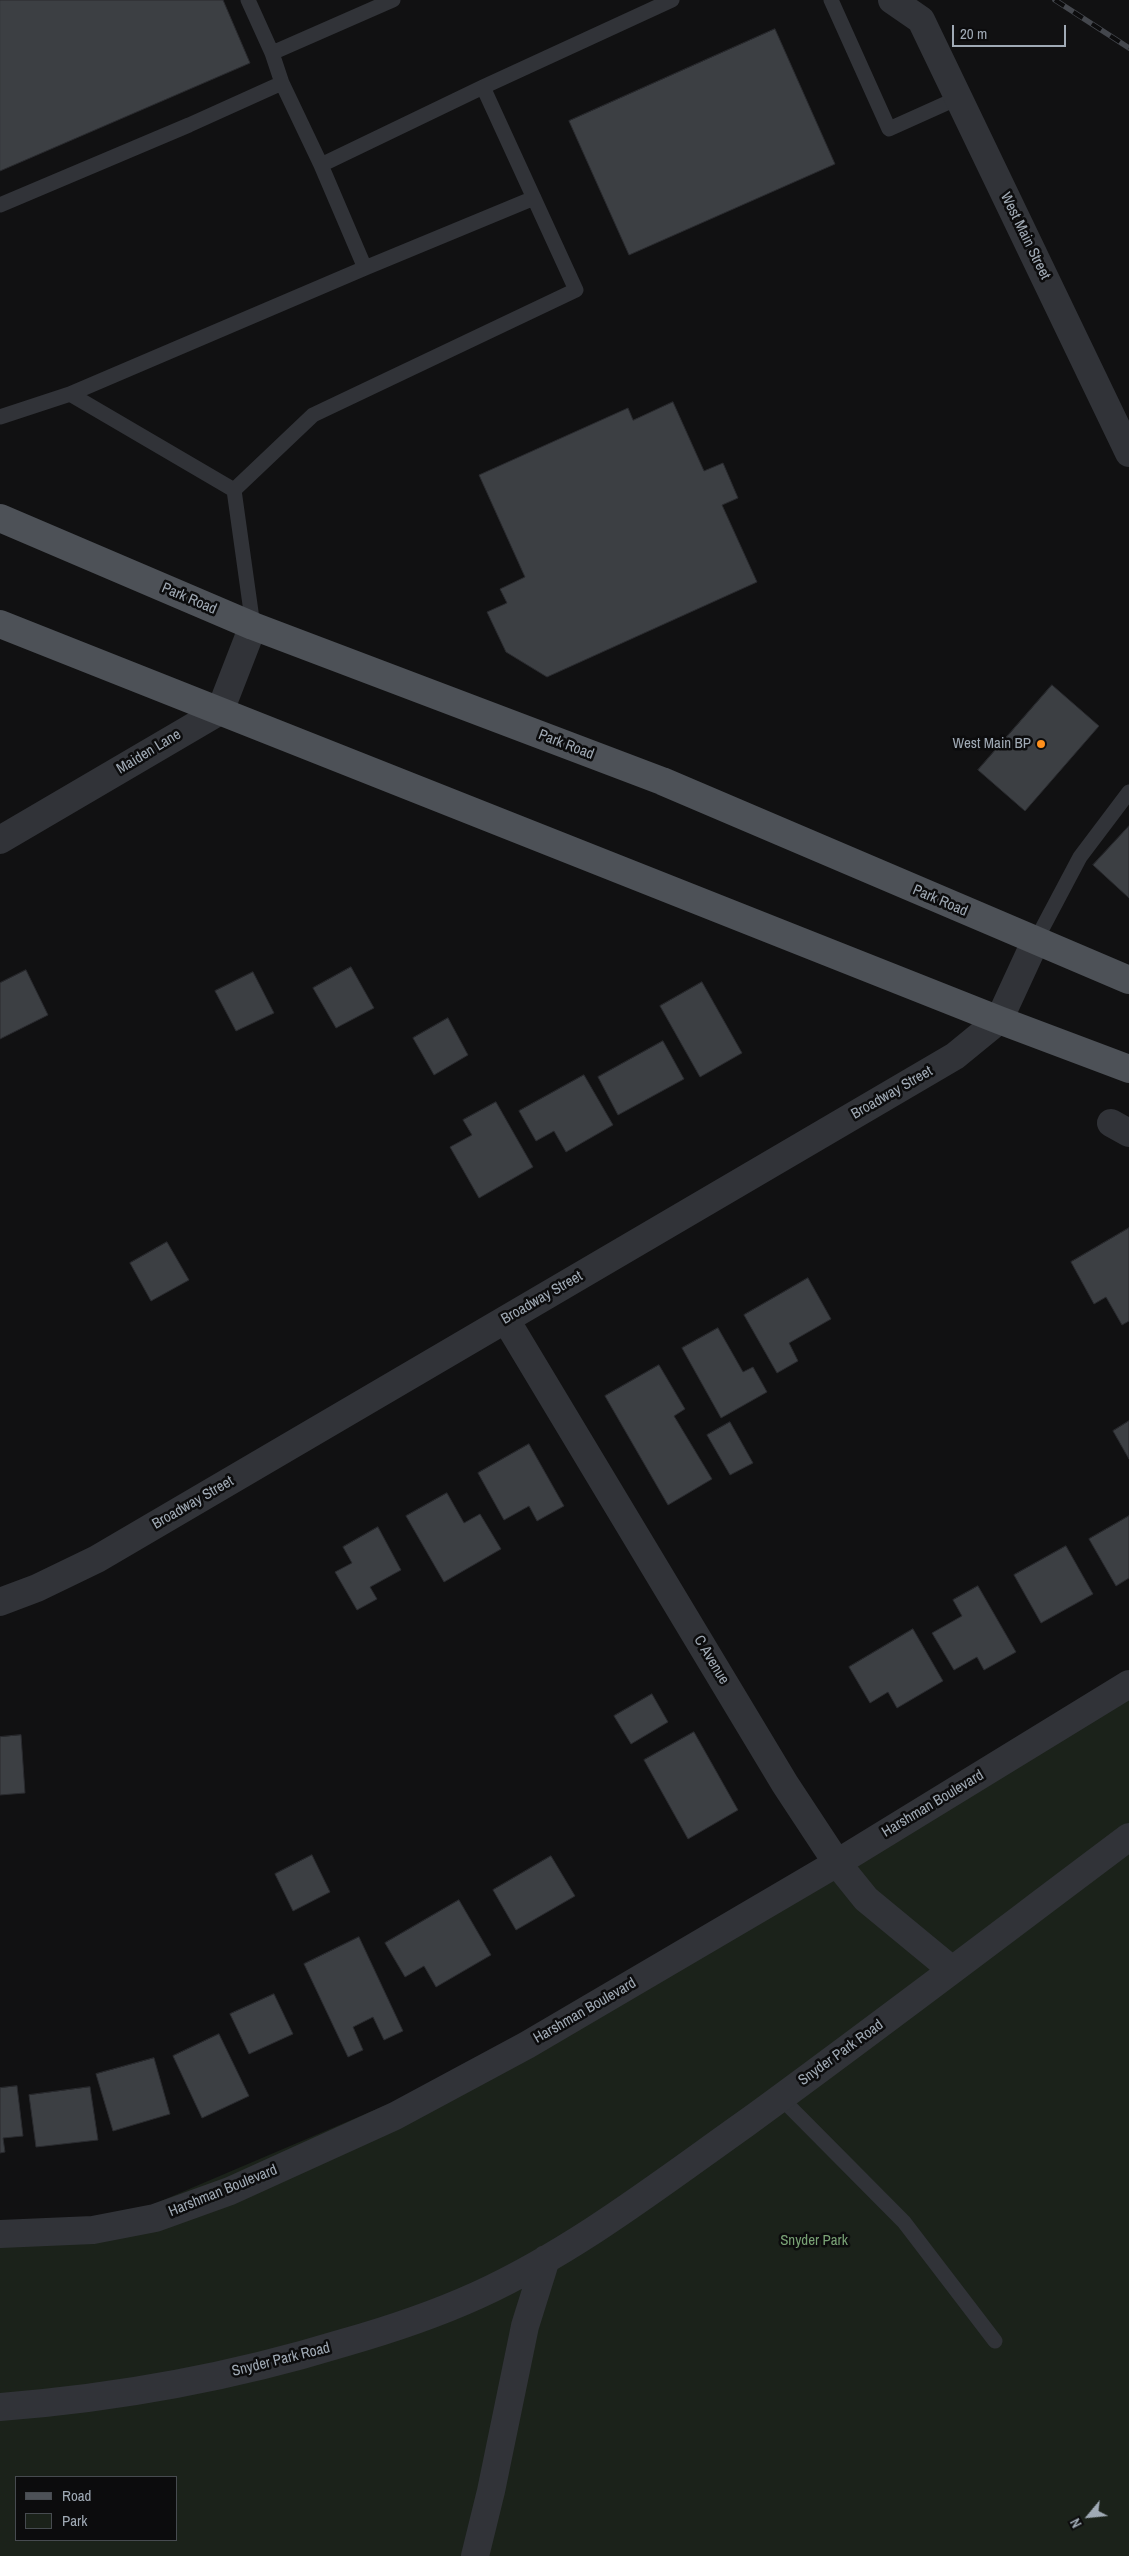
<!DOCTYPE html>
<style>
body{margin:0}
#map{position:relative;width:1129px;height:2556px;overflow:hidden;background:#111112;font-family:"Archivo Narrow",sans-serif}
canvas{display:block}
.legend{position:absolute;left:15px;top:2476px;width:162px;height:65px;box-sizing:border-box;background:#0c0c0d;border:1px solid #474b50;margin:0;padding:6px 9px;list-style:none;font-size:15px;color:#a0aab5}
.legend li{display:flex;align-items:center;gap:10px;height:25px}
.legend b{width:25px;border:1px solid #474b50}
.north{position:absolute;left:1064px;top:2491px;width:50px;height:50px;-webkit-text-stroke:4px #0c0c0d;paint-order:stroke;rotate:242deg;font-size:14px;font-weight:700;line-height:20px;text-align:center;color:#a0aab5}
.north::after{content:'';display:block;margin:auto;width:18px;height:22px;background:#a0aab5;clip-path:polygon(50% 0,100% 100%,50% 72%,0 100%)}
.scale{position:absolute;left:952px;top:25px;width:114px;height:22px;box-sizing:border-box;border:2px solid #a0aab5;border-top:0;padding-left:6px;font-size:15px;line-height:18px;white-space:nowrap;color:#a0aab5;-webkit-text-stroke:4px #0c0c0d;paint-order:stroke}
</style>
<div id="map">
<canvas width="1129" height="2556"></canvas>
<ul class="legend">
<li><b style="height:6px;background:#4d5157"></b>Road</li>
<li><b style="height:14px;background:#1b221a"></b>Park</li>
</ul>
<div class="north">N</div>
<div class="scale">20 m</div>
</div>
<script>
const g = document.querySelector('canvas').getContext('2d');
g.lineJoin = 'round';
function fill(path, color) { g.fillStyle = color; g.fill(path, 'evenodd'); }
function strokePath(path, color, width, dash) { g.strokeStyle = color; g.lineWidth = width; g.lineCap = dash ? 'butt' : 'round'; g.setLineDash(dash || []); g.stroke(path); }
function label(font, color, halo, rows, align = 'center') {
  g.font = font + ' "Archivo Narrow",sans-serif'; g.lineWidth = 5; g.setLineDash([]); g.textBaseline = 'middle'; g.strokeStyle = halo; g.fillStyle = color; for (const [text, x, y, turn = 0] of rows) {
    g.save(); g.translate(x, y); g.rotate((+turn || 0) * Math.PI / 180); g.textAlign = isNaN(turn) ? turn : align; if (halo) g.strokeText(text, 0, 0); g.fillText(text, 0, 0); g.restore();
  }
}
const green = new Path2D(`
 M1129,1687v869h-1129v-323l93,-3 434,-185zM16,2477h160v63h-160z`);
const building = new Path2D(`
 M0,0h223l27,63 -250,108z
 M775,29l60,135 -206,91 -60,-134z
 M673,402l31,69 19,-8 15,35 -16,7 35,77 -210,95 -41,-25 -19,-40 20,-9 -7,-14 25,-12 -46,-102 149,-67 5,12z
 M1052,685l47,41 -74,85 -47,-41z
 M1129,826v72l-36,-33z
 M351,967l23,41 -38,20 -23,-40z
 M26,970l22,45 -48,24v-56z
 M253,972l21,41 -38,18 -21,-40z
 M702,982l40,71 -42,24 -40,-71z
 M448,1018l20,37 -34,20 -21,-37z
 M663,1041l21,38 -66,36 -20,-38z
 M584,1075l29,50 -47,27 -12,-21 -18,10 -17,-30z
 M496,1102l37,65 -54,31 -29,-51 22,-12 -9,-15z
 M1129,1228v93l-7,4 -16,-28 -12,7 -23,-42z
 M167,1242l22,38 -38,21 -21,-38z
 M808,1278l23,41 -42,24 9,18 -21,12 -33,-58z
 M718,1328l25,44 10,-5 14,25 -46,26 -39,-70z
 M659,1365l26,44 -11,7 38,63 -44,26 -63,-109z
 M1129,1421v38l-16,-28z
 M730,1422l23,41 -23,12 -23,-40z
 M529,1444l35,62 -27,15 -8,-15 -25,14 -26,-47z
 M447,1493l17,30 16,-9 21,35 -57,33 -38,-66z
 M1129,1516v62l-13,8 -27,-47z
 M378,1527l23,43 -31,17 7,12 -20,11 -22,-38 17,-9 -9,-16z
 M1066,1546l27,48 -52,29 -27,-48z
 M978,1586l38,66 -32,18 -7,-13 -23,13 -22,-37 30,-17 -9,-16z
 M913,1629l30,52 -46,27 -9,-16 -18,11 -21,-36z
 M652,1694l16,28 -37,22 -17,-28z
 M694,1732l44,78 -50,29 -44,-79z
 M21,1735l4,58 -25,2v-58z
 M312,1855l18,37 -37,19 -18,-37z
 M551,1856l24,40 -59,34 -23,-40z
 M459,1900l32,55 -55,32 -12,-21 -19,11 -20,-34z
 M359,1937l44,94 -19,9 -11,-23 -20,10 10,23 -15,7 -44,-93z
 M274,1994l19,40 -44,20 -19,-40z
 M219,2034l30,62 -47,22 -29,-62z
 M154,2058l16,56 -57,17 -17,-57z
 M17,2086l6,50 -20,2 2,14 -5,1v-65z
 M90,2087l8,53 -62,7 -7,-52z`);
const service = new Path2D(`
 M248,0l24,53
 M831,0l58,129 69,-31
 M321,165l-39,-82 -10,-30 121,-53
 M0,205l189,-80 93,-42
 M365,268l169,-70
 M70,394l164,96 79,-75 263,-125 -93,-203
 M0,417l70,-23 295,-126 -44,-103 162,-78 189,-87
 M234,490l19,136
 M1035,942l45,-85 49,-65
 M781,2098l123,124 91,119`);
const minor = new Path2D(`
 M0,840l220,-129 33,-85
 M1111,1123l18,10
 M506,1320l279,464 52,79 29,36 86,71
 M0,1602l37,-14 60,-29 858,-503 44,-36 36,-78
 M0,2234l93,-4 62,-12 75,-27 165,-75 132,-71 310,-182 292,-179
 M0,2407c116,-9 232,-30 343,-64 46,-13 91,-28 135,-48 96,-44 181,-110 267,-171 129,-94 256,-191 384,-287
 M475,2556l16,-65 34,-165 21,-67`);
const tertiary = new Path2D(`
 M892,0l29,20 208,433`);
const primary = new Path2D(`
 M0,518l253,108 409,155 467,199
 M0,624l999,396 130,49`);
const rail = new Path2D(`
 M1055,0l74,48`);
const markers = [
 [1041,744,5,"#ff901c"]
];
const streetNames = [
 ["West Main Street",1025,236,64],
 ["Park Road",189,599,23],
 ["Park Road",566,745,21],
 ["Maiden Lane",149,752,-31],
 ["Park Road",940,901,23],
 ["Broadway Street",892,1093,-30],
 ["Broadway Street",542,1298,-30],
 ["Broadway Street",193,1503,-30],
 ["C Avenue",711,1660,59],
 ["Harshman Boulevard",933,1804,-31],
 ["Harshman Boulevard",585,2011,-30],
 ["Snyder Park Road",841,2053,-36],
 ["Harshman Boulevard",223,2191,-22],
 ["Snyder Park Road",281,2360,-14]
];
const poiNames = [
 ["West Main BP",1031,744]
];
const parkNames = [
 ["Snyder Park",814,2241]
];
fill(green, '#1b221a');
fill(building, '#3c3f43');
strokePath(building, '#2a2b2f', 1);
strokePath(service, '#313338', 15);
strokePath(minor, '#313338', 28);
strokePath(tertiary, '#313338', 28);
strokePath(primary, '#4d5157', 28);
strokePath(rail, '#44474d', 5.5);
strokePath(rail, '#0c0c0d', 4, [11]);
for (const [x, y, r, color] of markers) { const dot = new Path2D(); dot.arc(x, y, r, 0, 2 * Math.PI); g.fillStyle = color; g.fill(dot); strokePath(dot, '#0c0c0d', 2); }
label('15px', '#a0aab5', '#0c0c0d', streetNames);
label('15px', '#a0aab5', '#0c0c0d', poiNames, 'right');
label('15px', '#79a275', '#0c0c0d', parkNames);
</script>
